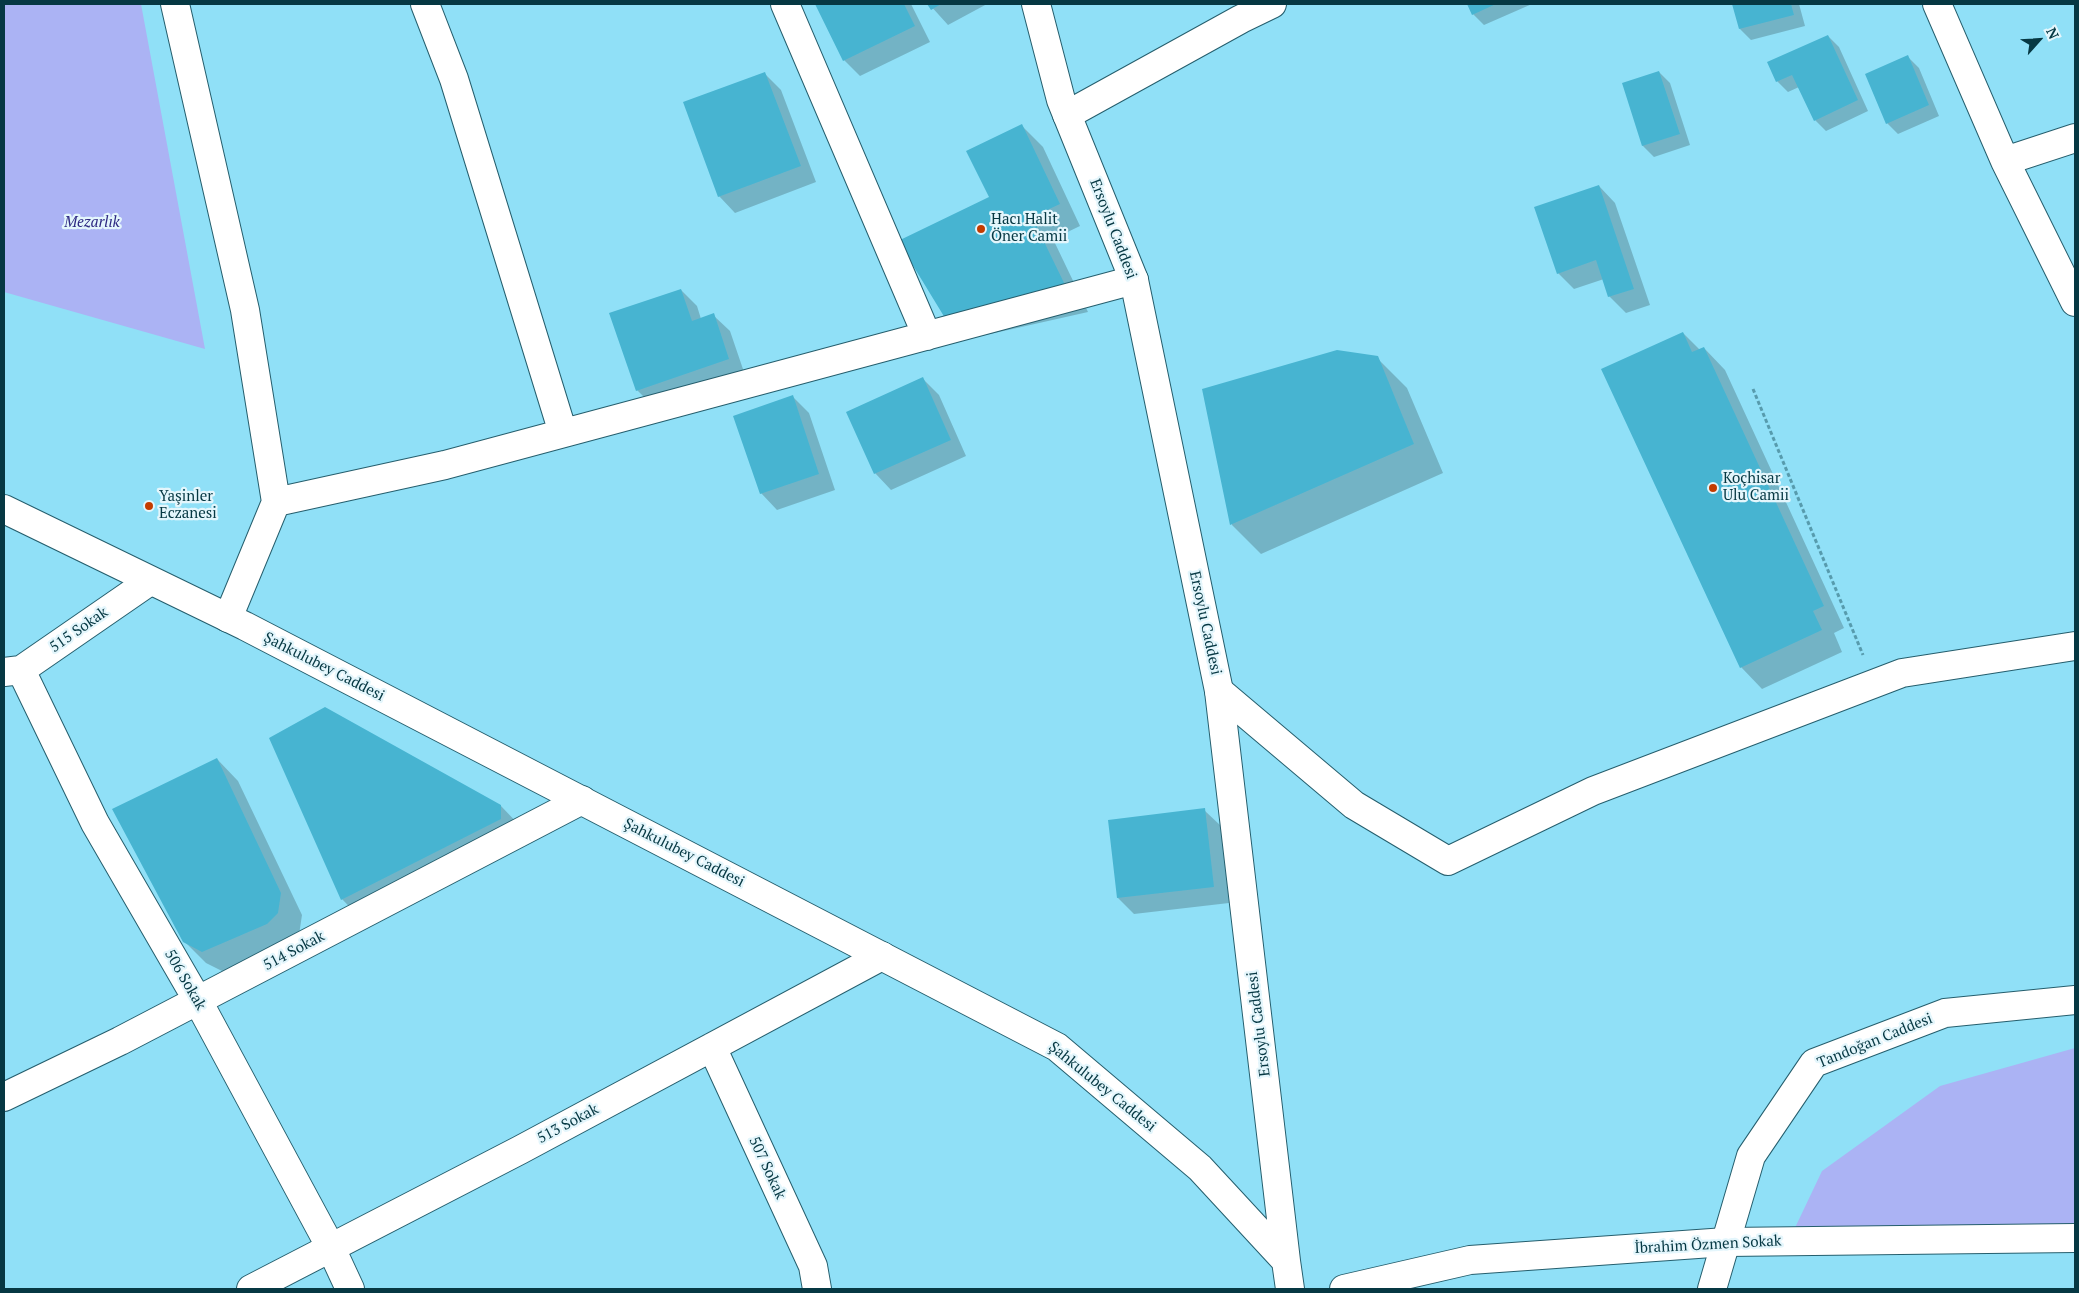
<!DOCTYPE html>
<meta charset="utf-8">
<style>
body{margin:0}
#map{position:relative;width:2079px;height:1293px;overflow:hidden;background:#90e0f7;font-family:"PT Serif",serif}
canvas{display:block}
.frame{position:absolute;inset:0;border:5px solid #063843;pointer-events:none}
.north{position:absolute;left:2014px;top:15px;width:50px;height:50px;-webkit-text-stroke:4px #e4f6fc;paint-order:stroke;rotate:64deg;font-size:14px;font-weight:700;line-height:20px;text-align:center;color:#063843}
.north::after{content:'';display:block;margin:auto;width:18px;height:22px;background:#063843;clip-path:polygon(50% 0,100% 100%,50% 72%,0 100%)}
</style>
<div id="map">
<canvas width="2079" height="1293"></canvas>
<div class="frame"></div>
<div class="north">N</div>
</div>
<script>
const g = document.querySelector('canvas').getContext('2d');
g.lineJoin = 'round';
function fill(path, color) { g.fillStyle = color; g.fill(path, 'evenodd'); }
function strokePath(path, color, width, dash) { g.strokeStyle = color; g.lineWidth = width; g.lineCap = dash ? 'butt' : 'round'; g.setLineDash(dash || []); g.stroke(path); }
function label(font, color, halo, rows, align = 'center') {
  g.font = font + ' "PT Serif",serif'; g.lineWidth = 4.5; g.setLineDash([]); g.textBaseline = 'middle'; g.strokeStyle = halo; g.fillStyle = color; for (const [text, x, y, turn = 0] of rows) {
    g.save(); g.translate(x, y); g.rotate((+turn || 0) * Math.PI / 180); g.textAlign = isNaN(turn) ? turn : align; if (halo) g.strokeText(text, 0, 0); g.fillText(text, 0, 0); g.restore();
  }
}
const green = new Path2D(`
 M4,4h137l64,345 -201,-57z
 M2075,1048v199l-282,-15 29,-61 118,-85z`);
const shadow = new Path2D(`
 M817,4h94l19,38 -70,34 -16,-16z
 M929,4h58l-39,21z
 M1469,4h63l-48,21 -11,-11z
 M1734,4h65l6,22 -54,14 -11,-11z
 M1828,36l11,11 29,64 -42,20 -11,-11 -16,-33 -11,5 -11,-11z
 M1908,57l11,11 20,48 -41,18 -11,-11z
 M1659,72l11,11 20,62 -36,12 -11,-11 -20,-62z
 M765,74l16,16 35,92 -81,31 -16,-17z
 M1021,125l22,22 37,79 -27,13 35,73 -120,27 23,-141z
 M1599,186l16,17 35,102 -24,8 -17,-17 -5,-17 -30,10 -16,-16z
 M681,290l16,16 4,13 12,-4 17,16 15,44 -92,31 -16,-16z
 M1683,333l17,17 4,-2 21,22 119,258 -10,5 8,19 -80,37 -21,-22z
 M1377,358l30,30 36,85 -182,81 -29,-29 -29,-135z
 M923,379l16,16 27,61 -75,34 -16,-17z
 M792,396l17,17 26,77 -58,20 -16,-17z
 M217,759l21,22 64,134 -3,20 -75,37 -18,-9 -22,-22z
 M501,806l21,22 -159,93 -21,-22z
 M1204,810l17,16 8,77 -95,11 -16,-16 -9,-77z`);
const building = new Path2D(`
 M815,4h89l11,22 -72,35z
 M927,4h14l-10,6z
 M1467,4h29l-24,11z
 M1732,4h59l3,11 -55,14z
 M1828,35l30,65 -44,21 -22,-46 -16,7 -9,-20z
 M1908,55l21,50 -43,19 -21,-50z
 M1659,71l21,63 -38,12 -20,-63z
 M765,72l36,94 -83,31 -35,-95z
 M1022,124l38,80 -28,13 36,74 -123,27 -47,-77 91,-44 -23,-46z
 M1599,185l35,104 -26,8 -12,-37 -39,14 -23,-67z
 M681,289l11,32 22,-8 15,46 -93,32 -27,-78z
 M1683,332l9,20 12,-5 120,259 -11,5 9,19 -82,38 -139,-299z
 M1337,350l41,6 36,88 -184,81 -28,-136z
 M923,377l28,63 -77,34 -28,-62z
 M793,395l26,79 -59,20 -27,-78z
 M325,707l176,98v14l-160,81 -72,-162z
 M217,758l64,135 -3,20 -11,11 -65,28 -19,-10 -71,-133z
 M1205,808l9,79 -97,11 -9,-78z`);
const path = new Path2D(`
 M1753,389l110,266`);
const minor = new Path2D(`
 M175,4l70,306 31,192 -48,116
 M425,4l29,75 109,354
 M785,4l142,332
 M1937,4l68,157 70,141
 M1067,115l174,-96 31,-15
 M2005,161l70,-23
 M276,502l169,-37 689,-185
 M21,670l74,153 103,178 133,247 19,41
 M4,672l17,-2 129,-89
 M1219,691l135,114 94,56 145,-70 309,-118 173,-27
 M712,1047l101,219 4,23
 M4,1097l116,-56 462,-241
 M251,1289l269,-139 362,-194
 M1344,1289l126,-29 256,-18 349,-4`);
const tertiary = new Path2D(`
 M1036,4l25,96 73,180 85,411 67,570
 M4,509l241,117 812,421 143,121 86,93 4,28
 M1712,1289l39,-133 63,-93 131,-50 130,-13`);
const markers = [
 [981,229,5,"#c33c00"],
 [1713,488,5,"#c33c00"],
 [149,506,5,"#c33c00"]
];
const poiNames = [
 ["Hacı Halit",991,220],
 ["Öner Camii",991,237],
 ["Koçhisar",1723,479],
 ["Ulu Camii",1723,496],
 ["Yaşinler",159,497],
 ["Eczanesi",159,514]
];
const parkNames = [
 ["Mezarlık",92,223]
];
const streetNames = [
 ["Ersoylu Caddesi",1113,229,69],
 ["Ersoylu Caddesi",1205,623,78],
 ["515 Sokak",79,630,-35],
 ["Şahkulubey Caddesi",324,667,27],
 ["Şahkulubey Caddesi",684,853,27],
 ["514 Sokak",294,951,-28],
 ["506 Sokak",185,980,60],
 ["Ersoylu Caddesi",1259,1024,-97],
 ["Tandoğan Caddesi",1875,1041,-22],
 ["Şahkulubey Caddesi",1102,1087,39],
 ["513 Sokak",568,1124,-28],
 ["507 Sokak",767,1168,65],
 ["İbrahim Özmen Sokak",1708,1245,-3]
];
fill(green, '#abb3f4');
fill(shadow, '#0003');
fill(building, '#47b4d1');
strokePath(minor, '#255e6d', 30);
strokePath(tertiary, '#255e6d', 30);
strokePath(path, '#579bad', 3, [4, 2.5]);
strokePath(minor, '#fff', 28);
strokePath(tertiary, '#fff', 28);
for (const [x, y, r, color] of markers) { const dot = new Path2D(); dot.arc(x, y, r, 0, 2 * Math.PI); g.fillStyle = color; g.fill(dot); strokePath(dot, '#e4f6fc', 2); }
label('15px', '#063843', '#e4f6fc', poiNames, 'left');
label('italic 15px', '#2e2983', '#e4f6fc', parkNames);
label('15px', '#063843', '#e4f6fc', streetNames);
</script>
